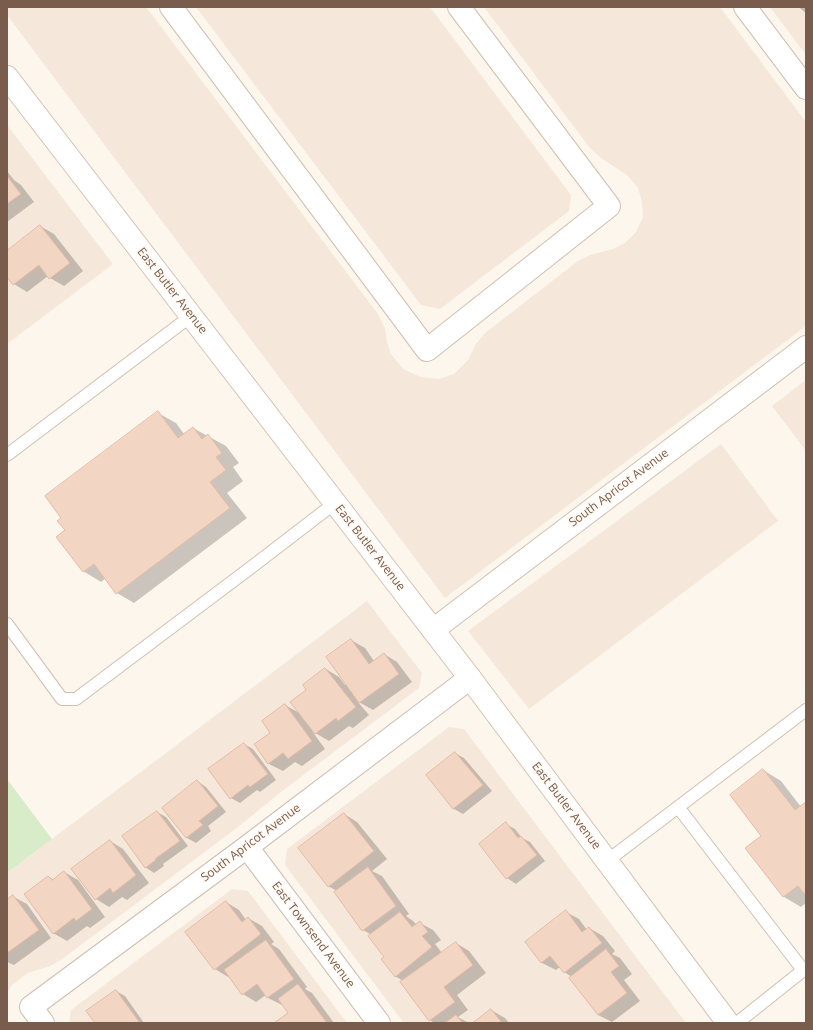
<!DOCTYPE html>
<style>
body{margin:0}
#map{position:relative;width:813px;height:1030px;overflow:hidden;background:#fdf6ec;font-family:"Open Sans",sans-serif}
canvas{display:block}
.frame{position:absolute;inset:0;border:8px solid #7a5c4d;pointer-events:none}
</style>
<div id="map">
<canvas width="813" height="1030"></canvas>
<div class="frame"></div>
</div>
<script>
const g = document.querySelector('canvas').getContext('2d');
g.lineJoin = 'round';
function fill(path, color) { g.fillStyle = color; g.fill(path, 'evenodd'); }
function strokePath(path, color, width, dash) { g.strokeStyle = color; g.lineWidth = width; g.lineCap = dash ? 'butt' : 'round'; g.setLineDash(dash || []); g.stroke(path); }
function label(font, color, halo, rows, align = 'center') {
  g.font = font + ' "Open Sans",sans-serif'; g.lineWidth = 3.5; g.setLineDash([]); g.textBaseline = 'middle'; g.strokeStyle = halo; g.fillStyle = color; for (const [text, x, y, turn = 0] of rows) {
    g.save(); g.translate(x, y); g.rotate((+turn || 0) * Math.PI / 180); g.textAlign = isNaN(turn) ? turn : align; if (halo) g.strokeText(text, 0, 0); g.fillText(text, 0, 0); g.restore();
  }
}
const residential = new Path2D(`
 M7,7h139l232,307 7,14 2,14 4,12 12,15 18,8 18,2 15,-5 14,-14 8,-16 9,-11 93,-72 12,-6 23,-6 12,-6 11,-11 7,-15 -1,-15 -4,-14 -11,-13 -26,-17 -11,-10 -106,-141h236l86,115v204l-361,272 -438,-583z
 M196,7h234l141,188 -2,16 -129,98 -19,-4z
 M770,7h36v48z
 M7,125l106,139 -106,80z
 M806,380v71l-34,-45z
 M721,444l57,77 -249,188 -61,-78z
 M367,601l55,72 -3,15 -138,104 -43,35 -177,133 -11,6 -22,7 -16,12 -5,8v-120z
 M449,727l15,2 222,294h-282l-119,-158 2,-16z
 M232,889l16,2 99,132h-278l2,-13z`);
const green = new Path2D(`
 M7,779l45,60 -45,34z`);
const shadow = new Path2D(`
 M799,7h7v6l-4,-3z
 M7,171l7,9 7,5 13,17 -27,20z
 M40,226l14,8 29,37 -19,15 -14,-8 -2,-2 -21,16 -13,-8 -7,-8v-24z
 M158,413l18,10 8,11 9,-6 33,18 13,17 -6,4 10,14 -16,12 20,25 -113,85 -17,-10 -11,-15 -5,4 -18,-11 -17,-40z
 M351,640l14,8 9,13 10,-7 13,8 15,20 -39,28 -16,-9 12,14 -16,13 -4,-2 -20,15 -17,-10 13,18 -23,17 -7,-4 -12,9 -14,-7 -14,-19 16,-12 14,-28 16,9 6,-24 19,-21 13,8 6,8 2,-1z
 M244,744l9,5 23,31 -16,12 -3,-2 -17,13 -9,-5z
 M455,753l9,5 28,33 -29,23 -9,-5 -27,-34z
 M763,770l18,11 20,26 5,-4v100l-5,4 -17,-10 -38,-49 17,-12z
 M197,781l9,6 20,25 -18,14 3,5 -15,12 -9,-5 -23,-30z
 M157,812l9,5 22,29 -25,18 1,2 -10,7 -9,-6z
 M344,814l13,8 30,37 -15,12 10,5 27,38 -3,2 7,5 4,4 3,-2 13,7 8,10 -6,4 7,9 14,-10 13,8 17,22 -29,22 11,15 -10,7 11,6h-35l-4,-3 -27,-39 -8,-5 -9,-19 -14,-22 -9,-5 -26,-39 -9,-5z
 M506,824l9,5 7,9 8,4 15,19 -29,23 -9,-6 -27,-34z
 M110,841l13,8 26,34 -22,17 -5,-3 -13,10 -13,-8z
 M64,872l14,8 27,37 -15,11 -3,-2 -20,15 -14,-8 -4,-56 5,3z
 M14,897l13,7 24,34 -37,27 -7,-3v-61z
 M226,902l13,8 7,10 2,-2 14,8 12,16 -3,2 8,5 28,38 -2,2 7,4 22,30h-58l13,-10 -6,-8h-1l-14,-7 -2,-3 -10,7 -13,-8 -14,-18 -1,1 -13,-8z
 M566,912l13,7 8,11 2,-2 14,8 12,15 -3,3 8,4 12,16 -8,6 16,21 -28,21 -14,-7 -26,-38 -8,-5 -4,-5 -4,3 -14,-7 -16,-21z
 M116,991l9,5 19,27h-48z
 M491,1010l14,8 4,5h-34z`);
const building = new Path2D(`
 M7,176l14,18 -14,10z
 M40,225l30,38 -21,16 -10,-14 -26,20 -6,-8v-26z
 M158,411l20,27 15,-11 9,12 6,-5 14,19 -6,4 10,13 -16,12 20,26 -114,86 -22,-30 -11,8 -27,-35 9,-7 -8,-9 4,-3 -16,-22z
 M351,639l18,25 15,-11 15,21 -40,29 -33,-46z
 M325,668l31,39 -18,14 -2,-3 -21,16 -25,-32 16,-12 -3,-5z
 M285,704l27,37 -24,18 -5,-6 -15,11 -14,-20 16,-11 -8,-12z
 M244,743l24,31 -18,13 -2,-2 -18,14 -22,-30z
 M455,752l28,33 -30,24 -27,-34z
 M763,769l32,41 11,-8v94l-8,-10 -15,11 -38,-49 16,-12 -31,-41z
 M197,780l21,26 -19,15 4,4 -17,13 -24,-30z
 M157,811l23,30 -25,18 1,1 -11,8 -23,-32z
 M344,813l30,38 -46,36 -30,-39z
 M506,822l12,16 3,-2 16,19 -31,24 -27,-35z
 M110,840l26,35 -23,18 -3,-5 -15,12 -24,-31z
 M368,867l28,39 -34,25 -28,-39z
 M64,871l28,38 -16,12 -2,-3 -21,16 -29,-40 24,-18 4,4z
 M13,895l26,35 -32,23v-53z
 M226,901l16,21 6,-5 13,17 -47,36 -29,-38z
 M566,910l16,22 7,-5 13,16 -38,30 -14,-17 -9,7 -16,-21z
 M400,912l12,15 8,-6 8,11 -6,4 10,11 -37,30 -14,-18 3,-2 -16,-21z
 M266,940l28,39 -27,19 -10,-14 -15,11 -18,-25z
 M456,942l17,23 -29,22 11,15 -26,19 -29,-39z
 M606,949l13,17 -8,6 16,21 -29,22 -29,-37z
 M298,984l29,39h-53l14,-10 -10,-14z
 M116,990l24,33h-45l-9,-12z
 M491,1009l11,14h-29z
 M456,1015l7,8h-18z`);
const lane = new Path2D(`
 M7,455l184,-139
 M7,624l55,75h14l173,-130 86,-66
 M678,807l125,163
 M607,861l199,-151
 M737,1023l69,-55`);
const street = new Path2D(`
 M171,7l256,343 182,-144 -150,-199
 M745,7l61,81
 M433,630l373,-283
 M247,847l132,176
 M43,1023l-12,-16 216,-160 223,-169`);
const secondary = new Path2D(`
 M7,77l463,601 258,345`);
const streetNames = [
 ["East Butler Avenue",172,291,52],
 ["South Apricot Avenue",619,488,-37],
 ["East Butler Avenue",370,548,52],
 ["East Butler Avenue",566,806,53],
 ["South Apricot Avenue",251,843,-37],
 ["East Townsend Avenue",313,935,53]
];
fill(residential, '#f5e8da');
fill(green, '#d8ecc9');
fill(shadow, '#0003');
fill(building, '#f3d5c3');
strokePath(building, '#e6bba3', 1);
strokePath(lane, '#d1beb0', 14);
strokePath(street, '#d1beb0', 24);
strokePath(secondary, '#d6c0b0', 24);
strokePath(lane, '#fff', 12);
strokePath(street, '#fff', 22);
strokePath(secondary, '#fff', 22);
label('12px', '#7a5c4d', '#fffaf3', streetNames);
</script>
